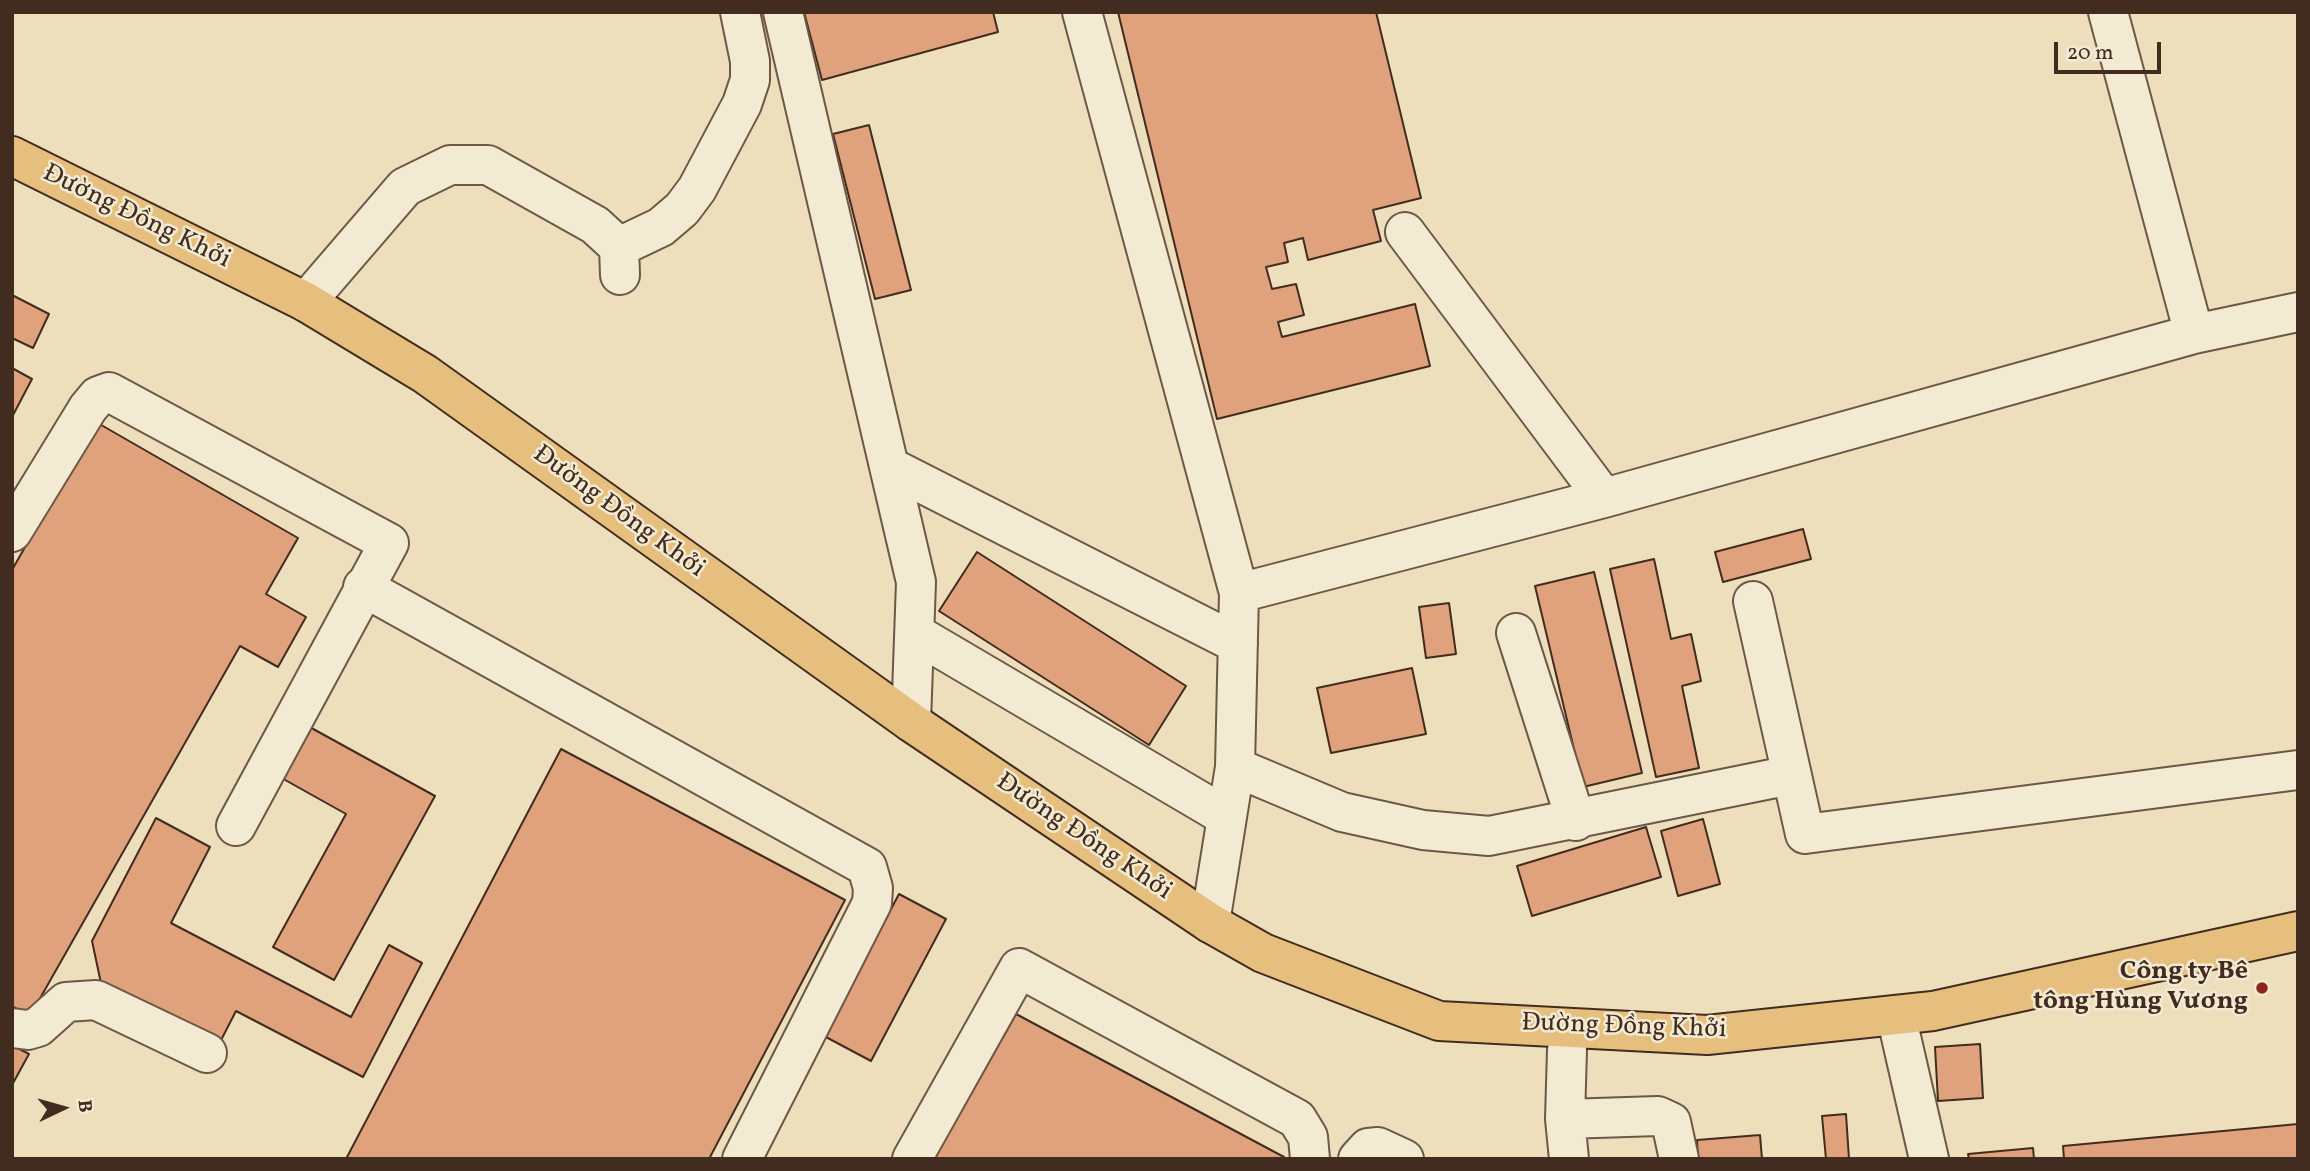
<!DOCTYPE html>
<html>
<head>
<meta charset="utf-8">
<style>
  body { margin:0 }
  #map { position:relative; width:2310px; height:1171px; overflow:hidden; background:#eddebc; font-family:Vollkorn,serif }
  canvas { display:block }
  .frame { position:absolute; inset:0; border:14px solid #422c1f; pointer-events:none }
  .north { position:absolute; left:28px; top:1073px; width:70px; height:70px; -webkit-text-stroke:5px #f3ead3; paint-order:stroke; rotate:85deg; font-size:19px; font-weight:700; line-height:28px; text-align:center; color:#422c1f }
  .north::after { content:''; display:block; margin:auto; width:24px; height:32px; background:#422c1f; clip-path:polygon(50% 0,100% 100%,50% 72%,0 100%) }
  .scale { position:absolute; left:2054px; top:42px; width:107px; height:32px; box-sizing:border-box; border:4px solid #422c1f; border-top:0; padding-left:9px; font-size:21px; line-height:24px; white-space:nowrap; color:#422c1f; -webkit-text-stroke:5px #f3ead3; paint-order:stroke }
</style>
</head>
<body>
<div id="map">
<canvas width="2310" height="1171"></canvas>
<div class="frame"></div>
<div class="north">B</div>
<div class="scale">20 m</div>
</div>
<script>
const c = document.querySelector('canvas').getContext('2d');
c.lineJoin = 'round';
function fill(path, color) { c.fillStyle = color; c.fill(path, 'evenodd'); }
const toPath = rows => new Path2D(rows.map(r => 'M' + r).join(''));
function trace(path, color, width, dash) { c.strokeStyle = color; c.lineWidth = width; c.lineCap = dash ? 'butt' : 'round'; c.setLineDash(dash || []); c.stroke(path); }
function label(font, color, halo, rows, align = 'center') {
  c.font = font + ' Vollkorn,serif'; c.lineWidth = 5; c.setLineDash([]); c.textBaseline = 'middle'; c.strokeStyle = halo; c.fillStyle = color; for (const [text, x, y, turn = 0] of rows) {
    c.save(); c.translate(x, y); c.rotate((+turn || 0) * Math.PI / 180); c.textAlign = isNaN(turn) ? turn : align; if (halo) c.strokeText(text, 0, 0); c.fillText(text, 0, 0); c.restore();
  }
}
const building = toPath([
  [804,12,993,12,998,32,822,80,804,12],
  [1118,12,1376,12,1421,198,1373,210,1381,241,1308,260,1303,238,1284,243,1288,262,1266,267,1272,289,1296,284,1304,315,1278,322,1282,337,1415,304,1430,366,1217,419,1118,12],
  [869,125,911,290,875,299,833,134,869,125],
  [12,295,49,314,33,348,12,338,12,295],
  [12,368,32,379,12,417,12,368],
  [96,422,298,538,266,594,306,617,278,667,240,646,30,1016,12,1006,12,570,96,422],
  [1803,529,1811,559,1723,582,1715,552,1803,529],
  [977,552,1186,686,1149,745,939,611,977,552],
  [1654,559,1671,639,1691,634,1701,681,1682,686,1699,768,1656,777,1610,569,1654,559],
  [1594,572,1642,773,1583,787,1535,586,1594,572],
  [1449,603,1456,654,1426,658,1419,607,1449,603],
  [1412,668,1426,734,1331,753,1317,688,1412,668],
  [306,725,435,796,334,980,273,947,346,814,278,776,306,725],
  [561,749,845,900,709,1159,346,1159,561,749],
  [156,818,210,847,171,923,351,1017,389,945,422,963,363,1077,236,1011,217,1048,102,988,92,941,156,818],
  [1703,819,1720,884,1678,896,1661,831,1703,819],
  [1646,827,1661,877,1532,916,1517,866,1646,827],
  [899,894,946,919,871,1061,824,1036,899,894],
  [1016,1014,1284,1157,1283,1159,934,1159,1016,1014],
  [1980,1044,1983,1098,1938,1101,1935,1047,1980,1044],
  [12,1045,29,1054,12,1085,12,1045],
  [1846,1114,1849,1159,1826,1159,1822,1116,1846,1114],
  [2298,1124,2298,1159,2064,1159,2063,1146,2298,1124],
  [1760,1135,1762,1159,1698,1159,1697,1140,1760,1135],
  [2033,1148,2034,1159,1969,1159,1968,1154,2033,1148]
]);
fill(building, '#e0a27c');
trace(building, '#422c1f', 2);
const minor = toPath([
  [783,12,916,582,911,722],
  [1082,12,1239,593,1235,767,1210,923],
  [2108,12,2194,334],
  [1405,232,1604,498],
  [619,247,661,227,682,209,697,189,742,104,750,80,750,61,740,12],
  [306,302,405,187,450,165,488,165,595,225,619,247,620,275],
  [890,467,1238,644],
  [12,532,88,408,98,396,109,392,389,543,236,826],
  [363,587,867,867,873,888,872,903,742,1159],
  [1239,593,1604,498,2194,334,2298,312],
  [1753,601,1805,834,2298,770],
  [1516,633,1576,821],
  [916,634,1227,817],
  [1235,767,1342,812,1423,830,1489,836,1791,775],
  [1896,1015,1929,1159],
  [12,1028,28,1030,38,1027,66,1002,96,1000,207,1053],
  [1567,1050,1565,1119,1569,1159],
  [1565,1119,1658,1116,1671,1122,1679,1159],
  [912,1159,1019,968,1297,1119,1308,1137,1310,1159],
  [1358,1159,1368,1148,1378,1147,1404,1159]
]);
const major = toPath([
  [12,156,306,302,425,374,911,722,1210,923,1263,953,1439,1021,1707,1035,1933,1011,2298,931]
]);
trace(minor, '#6d5846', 42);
trace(major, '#422c1f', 42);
trace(minor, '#f3ead3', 38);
trace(major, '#e6bf7e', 38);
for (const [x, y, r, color] of [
  [2262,988,7,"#8f2418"]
]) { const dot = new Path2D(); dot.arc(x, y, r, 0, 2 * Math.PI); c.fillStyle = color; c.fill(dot); trace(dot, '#f3ead3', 2.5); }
label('26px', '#422c1f', '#f3ead3', [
  ["Đường Đồng Khởi",136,218,26],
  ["Đường Đồng Khởi",618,513,36],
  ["Đường Đồng Khởi",1083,838,34],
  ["Đường Đồng Khởi",1624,1028,2]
]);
label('bold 26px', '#422c1f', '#f3ead3', [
  ["Công ty Bê",2248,973],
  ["tông Hùng Vương",2248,1003]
], 'right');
</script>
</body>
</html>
